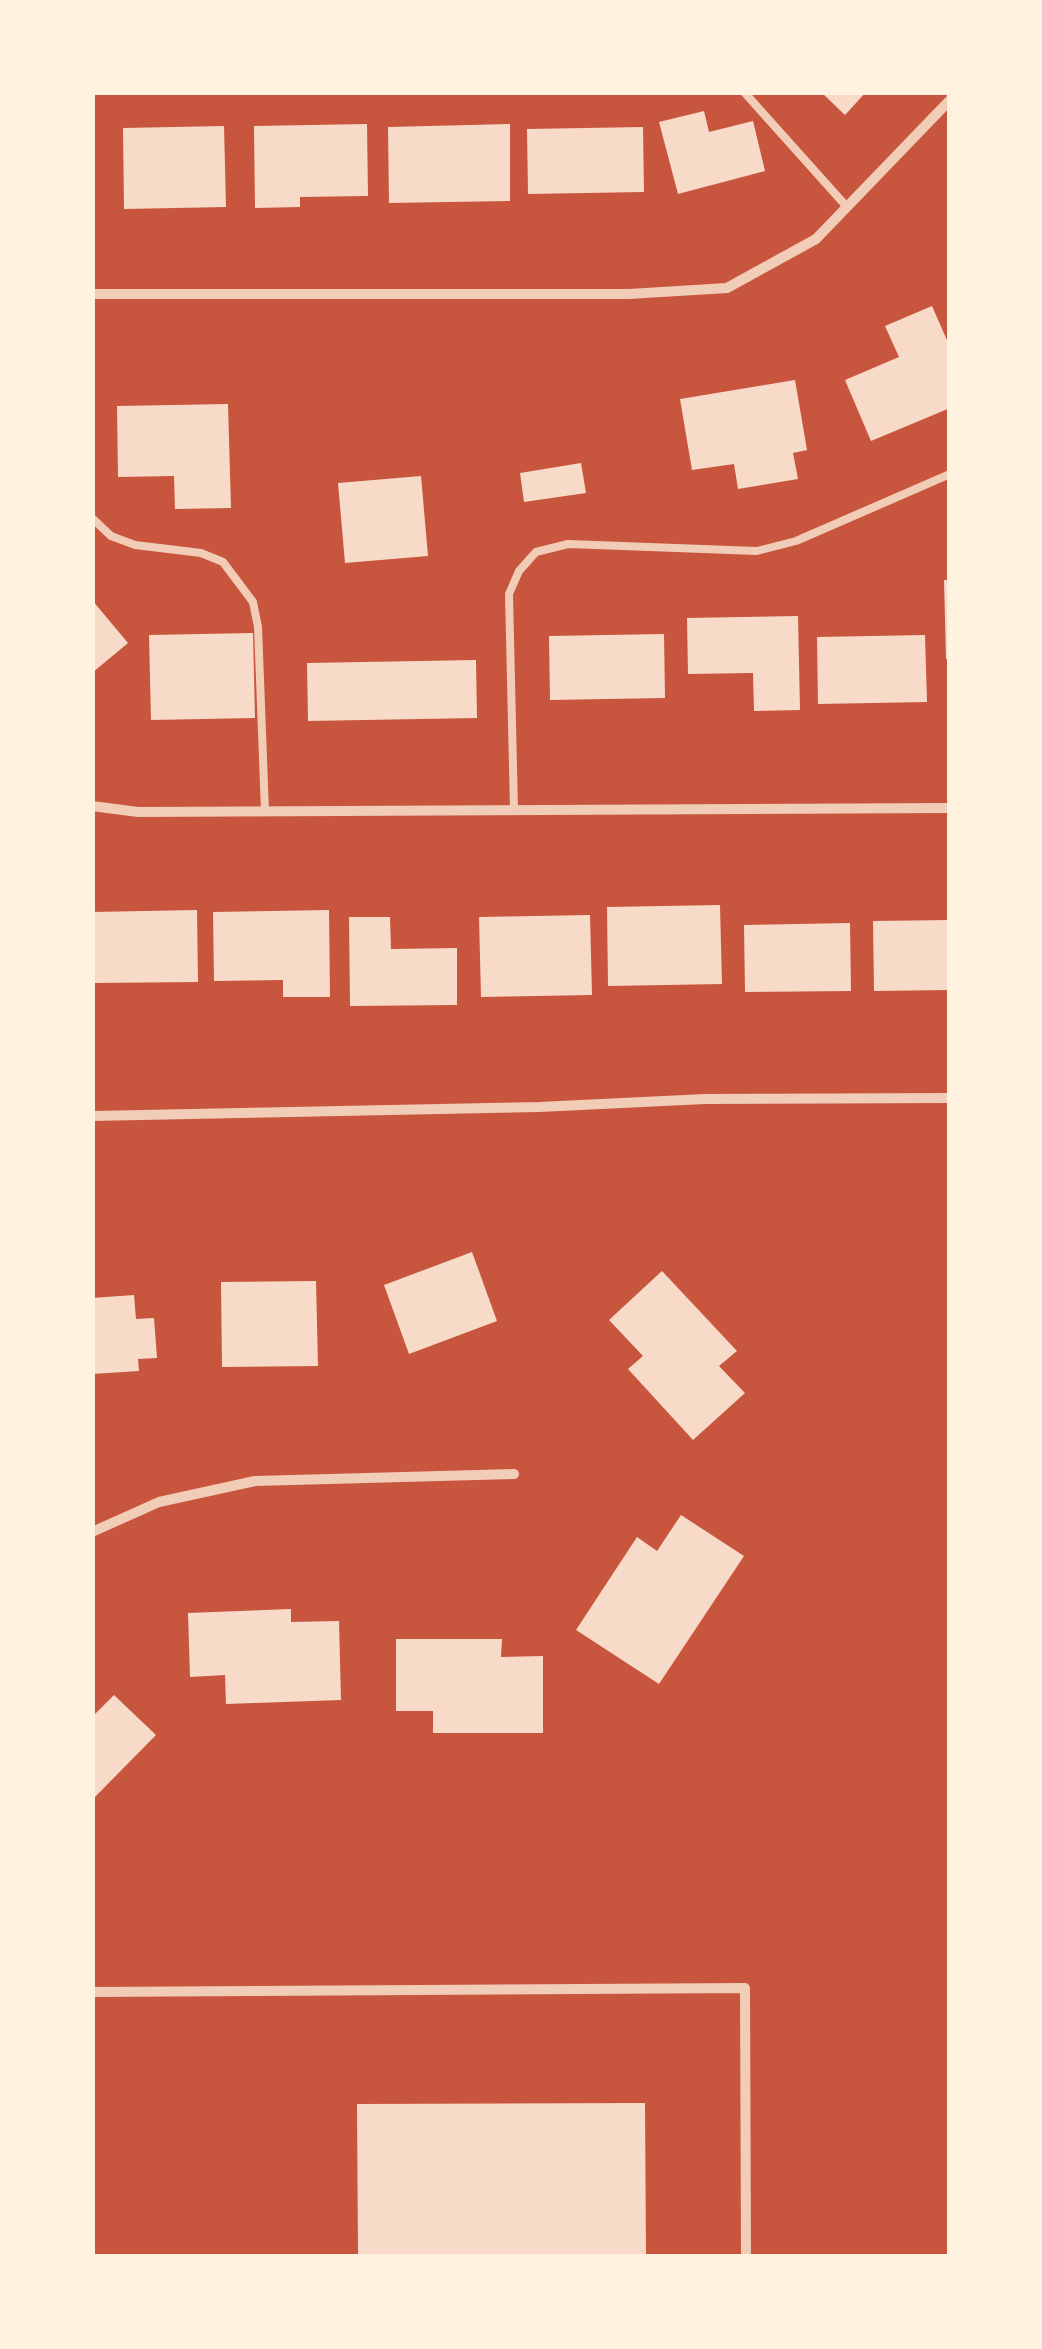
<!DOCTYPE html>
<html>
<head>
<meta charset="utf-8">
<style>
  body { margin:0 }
  #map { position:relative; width:1042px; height:2349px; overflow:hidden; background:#c8553d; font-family:"Times New Roman",serif }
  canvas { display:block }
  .frame { position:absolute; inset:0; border:95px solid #fff3e0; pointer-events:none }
</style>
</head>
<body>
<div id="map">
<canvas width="1042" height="2349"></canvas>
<div class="frame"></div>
</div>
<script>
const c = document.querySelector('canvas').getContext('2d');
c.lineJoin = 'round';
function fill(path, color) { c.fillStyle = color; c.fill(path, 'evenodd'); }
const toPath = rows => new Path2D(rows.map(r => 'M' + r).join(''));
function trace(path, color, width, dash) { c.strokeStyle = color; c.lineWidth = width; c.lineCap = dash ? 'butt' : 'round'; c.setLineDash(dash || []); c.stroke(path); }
fill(toPath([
  [821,92,866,92,845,115],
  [704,111,709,132,753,121,765,171,678,194,659,122],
  [367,124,368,196,300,197,300,207,255,208,254,126],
  [510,124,510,201,389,203,388,127],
  [224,126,226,207,124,209,123,128],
  [643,127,644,192,528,194,527,129],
  [932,306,950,347,950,408,871,441,845,380,899,357,885,326],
  [795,380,807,450,793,453,798,479,738,489,734,464,692,470,680,399],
  [228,404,231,508,175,509,174,476,118,477,117,406],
  [581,463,586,493,524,502,520,473],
  [421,476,428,556,345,563,338,483],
  [944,580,950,580,950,659,946,659],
  [92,600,128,643,92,673],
  [798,616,800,710,754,711,753,673,688,674,687,618],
  [253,633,255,718,151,720,149,635],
  [664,634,665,698,550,700,549,636],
  [925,635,927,702,818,704,817,637],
  [476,660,477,718,308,721,307,663],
  [720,905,722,984,608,986,607,907],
  [197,910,198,982,92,983,92,912],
  [329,910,330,997,283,997,283,980,214,981,213,912],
  [590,915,592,995,481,997,479,917],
  [349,917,390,917,391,949,457,948,457,1005,350,1006],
  [950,920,950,990,874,991,873,921],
  [850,923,851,991,745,992,744,925],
  [472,1252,497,1321,409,1354,384,1285],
  [662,1271,737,1351,719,1366,745,1393,693,1440,628,1369,643,1356,609,1320],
  [316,1281,318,1366,222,1367,221,1282],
  [134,1295,136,1319,154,1318,157,1358,138,1359,139,1371,92,1374,92,1298],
  [681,1515,744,1556,659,1684,576,1630,637,1537,657,1551],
  [291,1609,291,1622,339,1621,341,1700,226,1704,225,1675,190,1677,188,1613],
  [396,1639,502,1639,501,1657,543,1656,543,1733,433,1733,433,1711,396,1711],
  [114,1695,156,1735,92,1800,92,1717],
  [645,2103,646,2256,358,2256,357,2104]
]), '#f7dbc8');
trace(toPath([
  [744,92,847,207],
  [92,518,111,536,135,545,201,553,223,562,253,602,258,627,265,811],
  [514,810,509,594,519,571,536,552,568,544,757,551,796,541,950,474]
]), '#f1ccb7', 8);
trace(toPath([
  [92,294,629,294,727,288,816,239,950,100],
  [92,806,138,812,950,808],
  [92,1116,539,1107,705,1099,950,1098],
  [92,1532,159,1502,255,1481,514,1474],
  [92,1992,745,1988,746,2256]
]), '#f1ccb7', 10);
</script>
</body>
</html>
